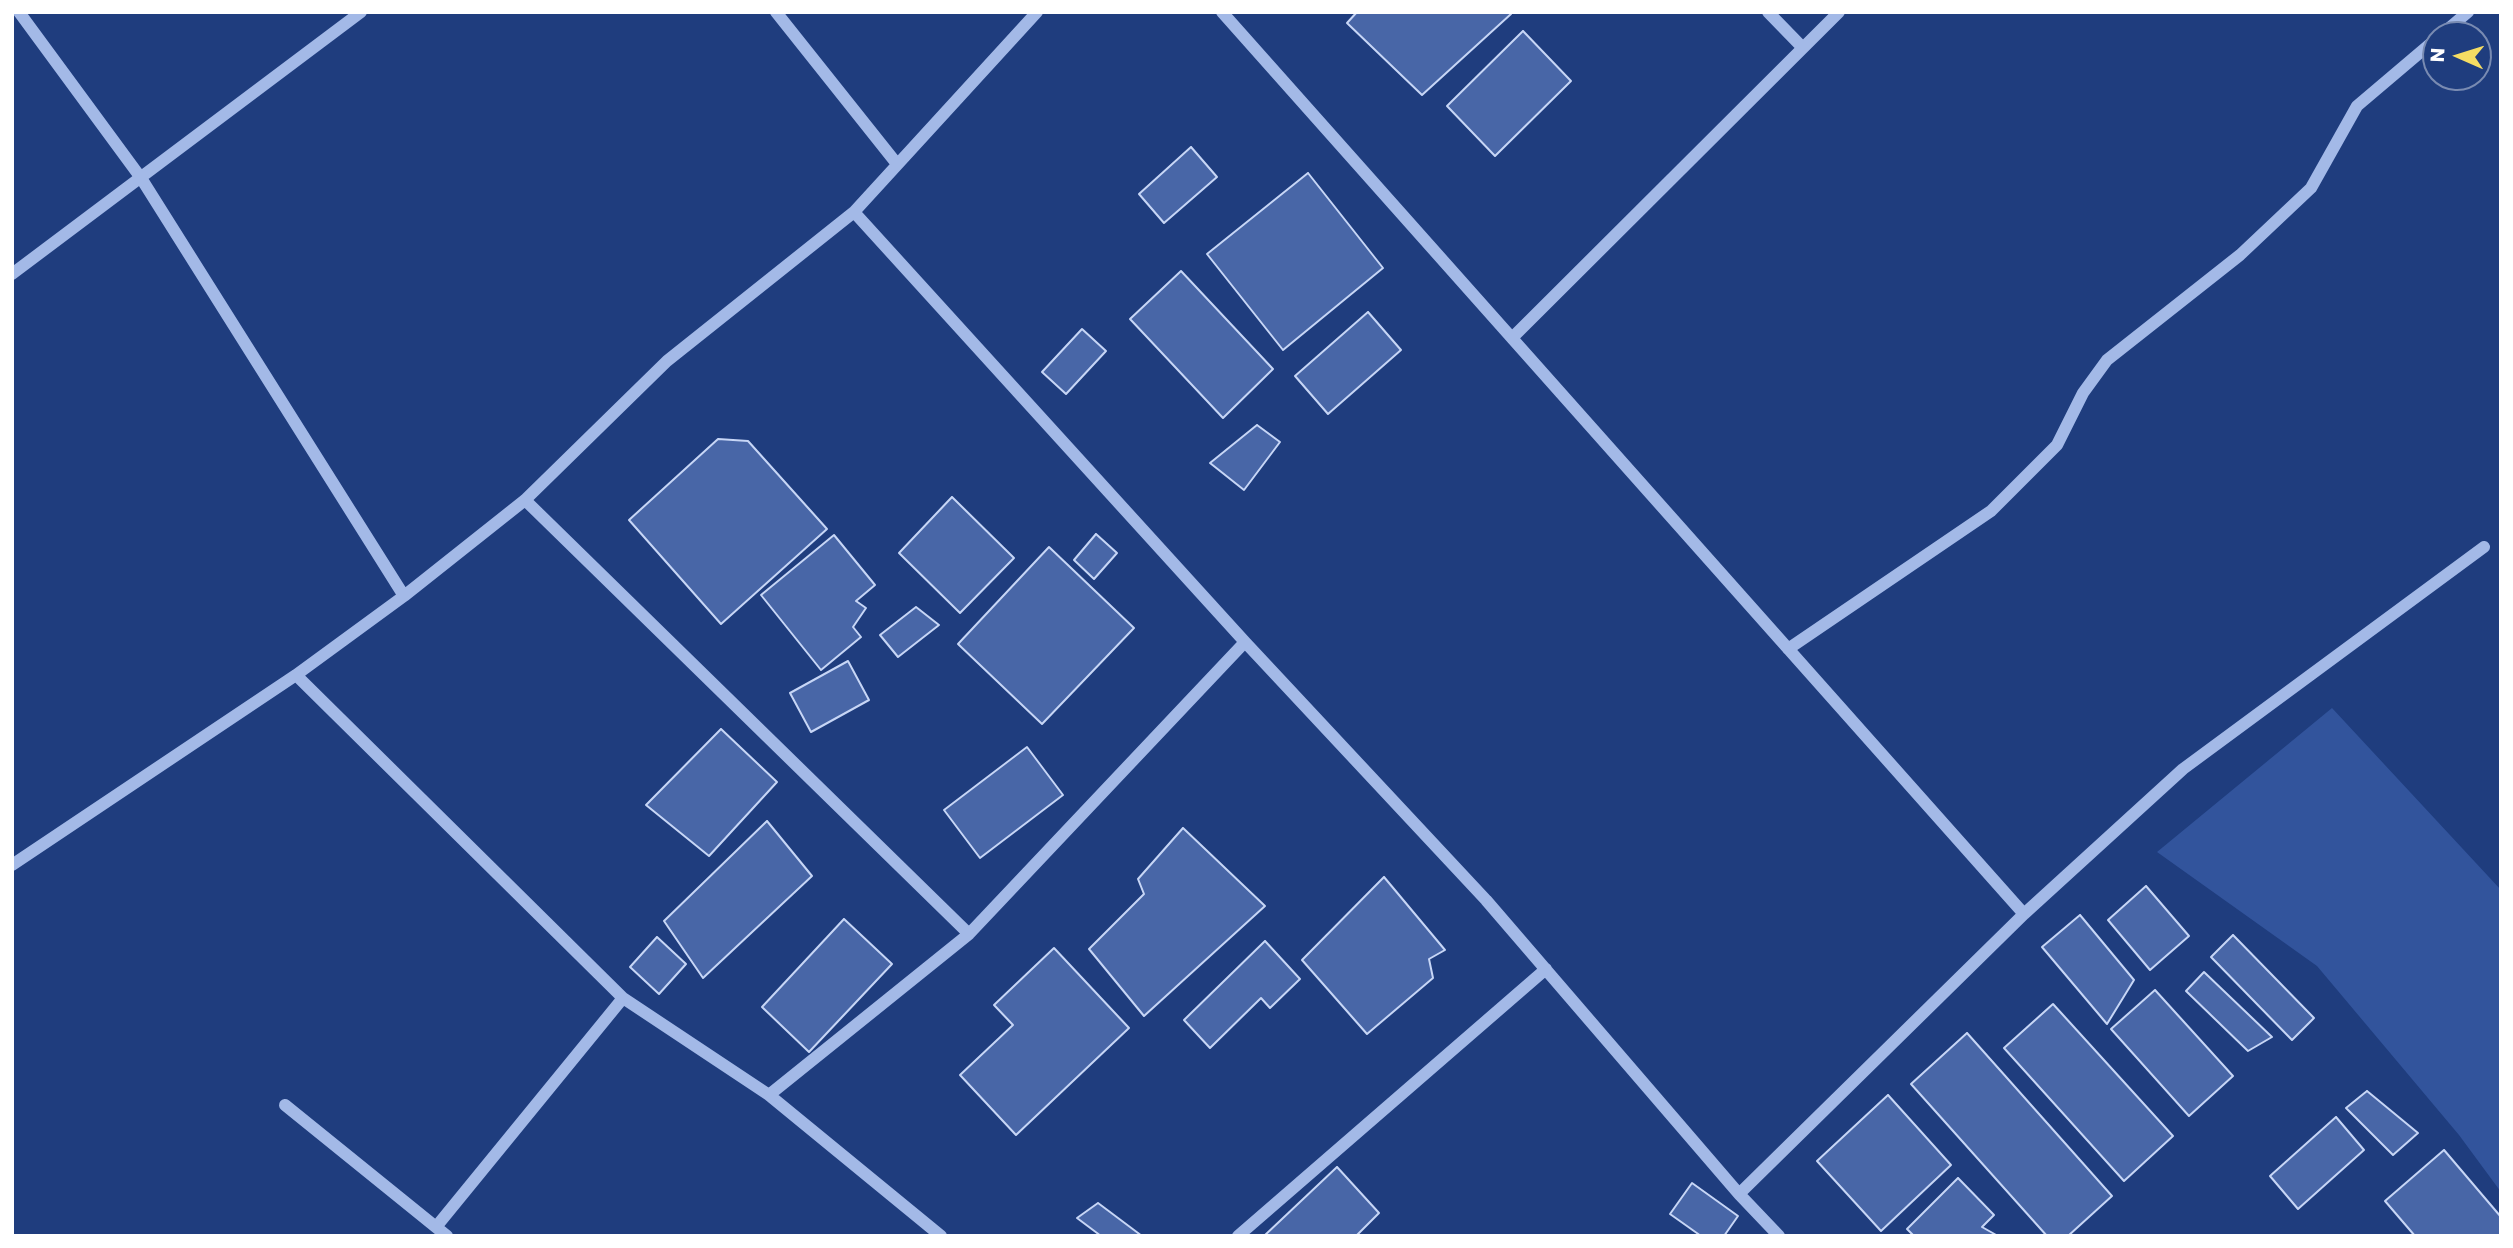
<!DOCTYPE html>
<html>
<head>
<meta charset="utf-8">
<style>
  body { margin:0 }
  #map { position:relative; width:2513px; height:1248px; overflow:hidden; background:#1f3d7e; font-family:Poppins,sans-serif }
  canvas { display:block }
  .frame { position:absolute; inset:0; border:14px solid #fff; pointer-events:none }
  .north { position:absolute; left:2422px; top:21px; width:70px; height:70px; box-sizing:border-box; background:#1f3d7e; border:2px solid #798bb2; border-radius:50%; rotate:273deg; font-size:19px; font-weight:700; line-height:28px; text-align:center; color:#fff }
  .north::after { content:''; display:block; margin:auto; width:24px; height:32px; background:#f5dd63; clip-path:polygon(50% 0,100% 100%,50% 72%,0 100%) }
</style>
</head>
<body>
<div id="map">
<canvas width="2513" height="1248"></canvas>
<div class="frame"></div>
<div class="north">N</div>
</div>
<script>
const c = document.querySelector('canvas').getContext('2d');
c.lineJoin = 'round';
function fill(path, color) { c.fillStyle = color; c.fill(path, 'evenodd'); }
const toPath = rows => new Path2D(rows.map(r => 'M' + r).join(''));
function trace(path, color, width, dash) { c.strokeStyle = color; c.lineWidth = width; c.lineCap = dash ? 'butt' : 'round'; c.setLineDash(dash || []); c.stroke(path); }
fill(toPath([
  [2332,708,2501,890,2501,1192,2459,1135,2317,966,2157,852]
]), '#32549c');
const building = toPath([
  [1357,12,1509,12,1511,14,1422,95,1347,23,1357,12],
  [1523,31,1571,81,1495,156,1447,106,1523,31],
  [1191,147,1217,177,1164,223,1139,194,1191,147],
  [1308,173,1383,268,1283,350,1207,254,1308,173],
  [1181,271,1273,369,1223,418,1130,319,1181,271],
  [1368,312,1401,350,1328,414,1295,376,1368,312],
  [1082,329,1106,351,1066,394,1042,372,1082,329],
  [1257,425,1280,442,1244,490,1210,463,1257,425],
  [718,439,748,441,827,529,721,624,629,520,718,439],
  [952,497,1014,558,960,613,899,553,952,497],
  [1096,534,1117,553,1094,579,1074,560,1096,534],
  [834,535,875,585,856,601,866,608,853,627,861,637,821,670,761,595,834,535],
  [1049,547,1134,628,1042,724,958,644,1049,547],
  [916,607,939,625,898,657,880,635,916,607],
  [848,661,869,700,811,732,790,693,848,661],
  [721,729,777,782,709,856,646,805,721,729],
  [1027,747,1063,795,980,858,944,810,1027,747],
  [767,821,812,876,703,978,664,921,767,821],
  [1183,828,1265,906,1144,1016,1089,949,1144,894,1138,879,1183,828],
  [1384,877,1445,950,1429,959,1433,978,1367,1034,1302,960,1384,877],
  [2146,886,2189,936,2150,970,2108,920,2146,886],
  [2080,915,2134,980,2107,1024,2042,947,2080,915],
  [844,919,892,964,809,1052,762,1007,844,919],
  [2233,935,2314,1018,2292,1040,2211,957,2233,935],
  [657,937,686,964,659,994,630,967,657,937],
  [1265,941,1300,979,1270,1008,1261,998,1210,1048,1184,1020,1265,941],
  [1054,948,1129,1028,1016,1135,960,1075,1013,1025,994,1005,1054,948],
  [2204,972,2272,1037,2248,1051,2186,991,2204,972],
  [2155,990,2233,1076,2189,1116,2111,1029,2155,990],
  [2053,1004,2173,1136,2124,1181,2004,1048,2053,1004],
  [1967,1033,2112,1196,2068,1236,2047,1236,1911,1084,1967,1033],
  [2367,1091,2418,1133,2393,1155,2346,1108,2367,1091],
  [1888,1095,1951,1165,1881,1231,1817,1161,1888,1095],
  [2336,1117,2364,1150,2298,1209,2270,1176,2336,1117],
  [2444,1150,2501,1217,2501,1236,2415,1236,2385,1201,2444,1150],
  [1337,1167,1379,1213,1356,1236,1264,1236,1337,1167],
  [1958,1178,1994,1215,1982,1227,1998,1236,1914,1236,1907,1229,1958,1178],
  [1692,1183,1738,1216,1724,1236,1701,1236,1670,1214,1692,1183],
  [1098,1203,1142,1236,1101,1236,1077,1218,1098,1203]
]);
fill(building, '#4866a7');
trace(building, '#c7d6f6', 2);
trace(toPath([
  [19,12,141,178,404,596],
  [776,12,897,164],
  [1222,12,2024,914],
  [1768,12,1803,48],
  [2441,35,2468,12],
  [854,212,1245,642,1486,900,1739,1194,1779,1236],
  [12,274,361,12],
  [1512,338,1839,12],
  [525,500,969,934],
  [1788,649,1991,511,2057,445,2083,393,2107,360,2240,255,2311,188,2357,106,2436,39],
  [296,675,623,998,769,1095,941,1236],
  [12,865,296,675,404,596,525,500,667,361,854,212,1037,12],
  [769,1095,969,934,1245,642],
  [285,1105,447,1236],
  [1739,1194,2024,914,2183,769,2484,547],
  [436,1227,623,998],
  [1238,1236,1546,969]
]), '#a3b9e7', 12);
</script>
</body>
</html>
